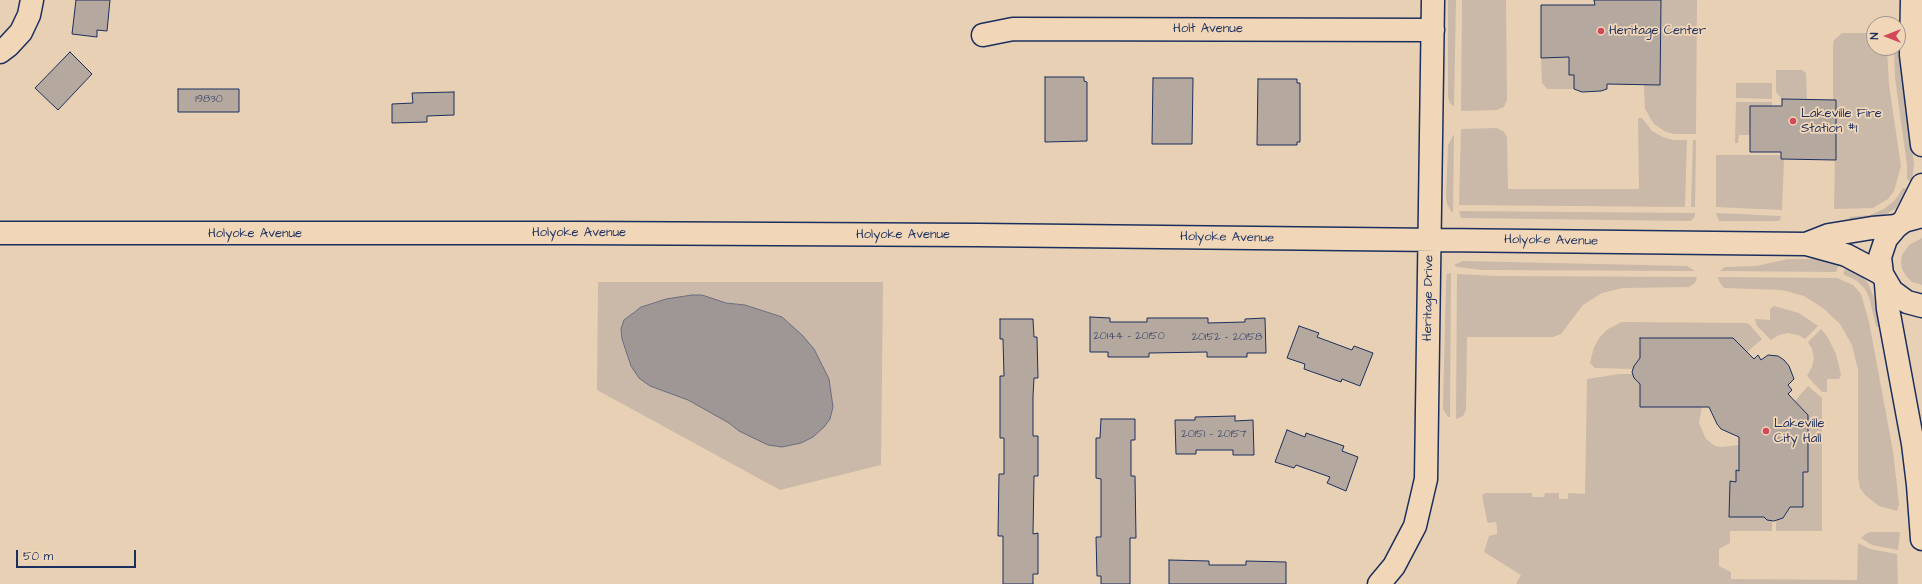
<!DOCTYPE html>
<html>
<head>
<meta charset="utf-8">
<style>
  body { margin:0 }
  #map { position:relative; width:1922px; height:584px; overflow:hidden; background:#e8d0b4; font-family:"Architects Daughter",sans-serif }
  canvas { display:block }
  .north { position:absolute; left:1866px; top:16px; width:40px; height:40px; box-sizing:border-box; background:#f1d7b8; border:1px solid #9b9494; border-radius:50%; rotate:270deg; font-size:11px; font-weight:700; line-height:16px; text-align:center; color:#1b2f5e }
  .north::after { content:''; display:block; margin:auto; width:14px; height:18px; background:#d1495b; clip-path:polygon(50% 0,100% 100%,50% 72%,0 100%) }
  .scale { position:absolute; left:16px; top:550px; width:120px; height:18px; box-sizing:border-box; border:2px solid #1b2f5e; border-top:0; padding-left:5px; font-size:12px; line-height:14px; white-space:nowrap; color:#1b2f5e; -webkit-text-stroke:3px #f1d7b8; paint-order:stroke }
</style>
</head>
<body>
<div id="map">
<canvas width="1922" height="584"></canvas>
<div class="north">N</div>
<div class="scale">50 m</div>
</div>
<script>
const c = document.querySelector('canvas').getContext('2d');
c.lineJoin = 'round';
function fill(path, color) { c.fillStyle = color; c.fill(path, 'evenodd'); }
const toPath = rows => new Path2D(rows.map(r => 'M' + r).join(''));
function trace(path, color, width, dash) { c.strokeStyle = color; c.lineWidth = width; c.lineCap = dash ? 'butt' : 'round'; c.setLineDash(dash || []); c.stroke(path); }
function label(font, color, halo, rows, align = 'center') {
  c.font = font + ' "Architects Daughter",sans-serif'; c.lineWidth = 3.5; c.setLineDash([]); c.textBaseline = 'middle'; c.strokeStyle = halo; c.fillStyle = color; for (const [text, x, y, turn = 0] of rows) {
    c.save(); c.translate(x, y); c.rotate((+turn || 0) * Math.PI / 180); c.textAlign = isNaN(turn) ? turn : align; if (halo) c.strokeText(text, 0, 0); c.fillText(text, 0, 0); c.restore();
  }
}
fill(toPath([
  [1448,0,1456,0,1454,107,1450,103,1448,97],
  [1462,0,1506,0,1507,99,1504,107,1497,110,1461,111],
  [1661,0,1697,0,1696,134,1674,134,1666,132,1654,124,1645,109,1644,85,1660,85],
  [1842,33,1874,33,1874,48,1887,48,1889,85,1901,166,1894,191,1888,199,1873,208,1834,209,1836,100,1833,100,1833,45,1834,40],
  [1898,40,1902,81,1914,164,1912,182,1908,180,1907,178,1907,165,1895,78,1894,48,1898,48],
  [1569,57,1569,75,1574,75,1574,89,1547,89,1542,83,1541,58],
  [1776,70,1802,70,1806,73,1807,100,1782,99,1776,92],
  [1736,83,1772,83,1772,99,1736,98],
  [1736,102,1772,102,1772,106,1750,106,1750,135,1739,135,1738,143,1735,143],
  [1638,118,1642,118,1652,131,1663,137,1673,140,1687,140,1685,207,1459,205,1461,129,1497,128,1504,132,1507,137,1508,189,1639,189],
  [1454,134,1453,211,1452,213,1447,204,1446,196,1448,145],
  [1693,140,1696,140,1695,207,1691,207],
  [1716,155,1781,155,1781,159,1784,159,1782,210,1716,207],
  [1903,188,1910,189,1895,209,1877,219,1851,225,1849,217,1870,215,1884,209,1895,200],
  [1459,211,1695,213,1695,216,1691,221,1461,218],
  [1716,213,1781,216,1780,220,1777,221,1719,221],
  [1922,238,1922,285,1912,282,1906,276,1902,269,1901,261,1902,255,1909,245],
  [1788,259,1831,259,1840,262,1836,272,1720,271,1725,267,1756,266],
  [1463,261,1687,266,1695,271,1482,270,1457,267,1454,265],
  [1847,264,1854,268,1868,283,1874,298,1880,327,1876,326,1869,297,1865,289,1857,281,1843,274],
  [1451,273,1450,417,1448,417,1443,409,1446,281,1447,274],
  [1457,274,1496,276,1697,277,1695,283,1689,287,1623,288,1602,293,1583,305,1561,334,1553,337,1467,337,1466,410,1463,416,1456,419],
  [1718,277,1837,278,1853,285,1861,294,1869,322,1893,451,1899,504,1897,511,1879,506,1865,495,1860,488,1858,477,1858,370,1852,345,1840,324,1823,308,1804,296,1782,290,1724,288,1720,283],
  [598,282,883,282,881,465,780,490,597,390],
  [692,295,726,303,745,305,782,317,791,325,739,431,729,423,688,400,650,386,633,312,641,307,653,302],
  [1774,306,1799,313,1818,326,1805,339,1798,335,1788,333,1779,335,1771,340,1757,326,1755,319,1770,320,1770,309],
  [1622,322,1746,323,1749,324,1762,339,1747,352,1733,338,1641,338,1640,364,1635,364,1633,369,1595,368,1590,363,1594,347,1600,337,1608,329],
  [1821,329,1827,336,1836,354,1841,375,1839,379,1827,379,1827,392,1822,392,1807,376,1812,367,1814,358,1812,349,1808,342],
  [1620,374,1633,374,1636,380,1640,380,1640,407,1702,407,1699,423,1706,439,1715,446,1721,447,1739,445,1739,471,1736,471,1736,482,1730,482,1729,517,1764,517,1772,521,1772,531,1730,531,1730,543,1719,549,1719,566,1731,572,1731,579,1857,580,1858,543,1870,549,1897,554,1898,584,1516,584,1521,575,1484,552,1489,536,1497,534,1497,528,1496,522,1488,523,1487,521,1482,495,1485,493,1532,493,1532,497,1544,497,1545,493,1559,493,1559,499,1568,499,1568,493,1585,494,1587,379],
  [1808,386,1822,398,1822,531,1776,531,1776,521,1786,515,1787,507,1803,472,1808,472,1808,415,1795,401],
  [1871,532,1900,532,1898,550,1872,545,1861,538,1867,533]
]), '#cab9a8');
const water = toPath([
  [692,295,702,295,726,303,745,305,782,317,802,335,814,349,829,379,833,407,830,419,824,427,813,437,801,443,782,447,768,445,739,431,729,423,688,400,650,386,639,378,631,366,622,339,621,329,624,320,641,307,666,299,692,295]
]);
fill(water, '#9f9795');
trace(water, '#6a6d7f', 1);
const building = toPath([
  [76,0,110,0,107,31,97,30,97,37,72,34,76,0],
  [1594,0,1661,0,1660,85,1607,84,1607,89,1601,91,1582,92,1574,89,1574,75,1569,75,1569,57,1541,58,1541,5,1595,5,1594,0],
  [70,52,92,74,58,110,35,88,70,52],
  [1045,77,1084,77,1084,81,1087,82,1087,141,1045,142,1045,77],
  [1153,78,1193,78,1192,144,1152,144,1153,78],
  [1258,79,1297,79,1297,83,1300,83,1300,142,1297,142,1297,145,1257,145,1258,79],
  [178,89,239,89,239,112,178,112,178,89],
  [454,92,454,115,427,116,427,122,392,123,392,104,413,103,412,93,454,92],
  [1782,99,1836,100,1836,160,1781,159,1781,152,1750,152,1750,106,1782,106,1782,99],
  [1090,317,1110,318,1110,322,1147,322,1147,318,1208,318,1208,323,1245,322,1245,319,1265,318,1266,353,1247,353,1247,357,1207,357,1207,352,1149,353,1149,357,1108,357,1108,352,1090,352,1090,317],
  [1000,319,1033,319,1034,337,1037,337,1038,378,1034,378,1033,396,1033,436,1038,436,1038,476,1034,476,1033,534,1038,533,1038,574,1033,574,1033,584,1003,584,1003,536,998,536,999,474,1004,474,1004,438,1000,438,1000,376,1004,376,1003,339,1000,339,1000,319],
  [1299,326,1319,333,1317,337,1352,350,1354,346,1373,353,1360,386,1342,379,1341,382,1304,369,1305,364,1287,358,1299,326],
  [1640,338,1733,338,1754,359,1758,355,1761,360,1768,355,1778,356,1784,360,1789,366,1794,379,1788,385,1792,390,1788,394,1808,415,1808,472,1803,472,1803,507,1790,507,1783,518,1774,521,1767,520,1764,517,1729,517,1730,481,1736,482,1736,470,1739,471,1739,437,1721,429,1717,424,1709,407,1640,407,1640,384,1634,378,1632,372,1634,366,1640,358,1640,338],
  [1235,416,1235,421,1253,420,1254,455,1233,455,1233,450,1196,450,1196,454,1176,454,1175,420,1195,420,1195,417,1235,416],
  [1101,419,1135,419,1135,440,1131,440,1131,476,1135,476,1136,538,1130,538,1130,584,1101,584,1101,576,1097,576,1096,537,1101,537,1101,479,1096,478,1096,438,1100,438,1101,419],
  [1287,430,1305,437,1306,433,1344,446,1342,451,1358,457,1346,491,1327,483,1330,477,1296,465,1294,468,1275,462,1287,430],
  [1169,560,1209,561,1209,565,1246,565,1246,561,1286,562,1286,584,1169,584,1169,560]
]);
fill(building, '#b5a89f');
trace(building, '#1b2f5e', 1);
const minor = toPath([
  [983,35,1013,29,1433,30],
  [0,52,8,46,21,32,29,15,32,0],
  [0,233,575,233,978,235,1806,244,1846,255,1882,274],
  [1806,244,1829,235,1872,228,1897,226],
  [1379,584,1394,566,1415,526,1426,479,1433,0]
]);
const major = toPath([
  [1912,0,1911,55,1922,145],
  [1922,216,1904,221,1897,226,1886,239,1880,257,1882,274,1892,291,1907,302,1922,306],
  [1904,221,1922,185],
  [1886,284,1888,309,1913,444,1918,485,1922,539]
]);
trace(minor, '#1b2f5e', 25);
trace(major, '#1b2f5e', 25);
trace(minor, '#f1d7b8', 22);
trace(major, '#f1d7b8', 22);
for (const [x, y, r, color] of [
  [1601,31,4,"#d1495b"],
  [1793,121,4,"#d1495b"],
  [1766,431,4,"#d1495b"]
]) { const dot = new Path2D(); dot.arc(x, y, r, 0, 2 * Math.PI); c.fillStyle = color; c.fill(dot); trace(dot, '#f1d7b8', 1.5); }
label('11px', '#424d6e', null, [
  ["19830",209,100],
  ["20144 - 20150",1129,337],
  ["20152 - 20158",1227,338],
  ["20151 - 20157",1214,435]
]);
label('13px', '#1b2f5e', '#f1d7b8', [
  ["Holt Avenue",1208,29],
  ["Holyoke Avenue",579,233],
  ["Holyoke Avenue",255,234],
  ["Holyoke Avenue",903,235],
  ["Holyoke Avenue",1227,238,1],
  ["Holyoke Avenue",1551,241,1],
  ["Heritage Drive",1429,298,-89]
]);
label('13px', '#1b2f5e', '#f1d7b8', [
  ["Heritage Center",1609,31],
  ["Lakeville Fire",1801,114],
  ["Station #1",1801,129],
  ["Lakeville",1774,424],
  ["City Hall",1774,439]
], 'left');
</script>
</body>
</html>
